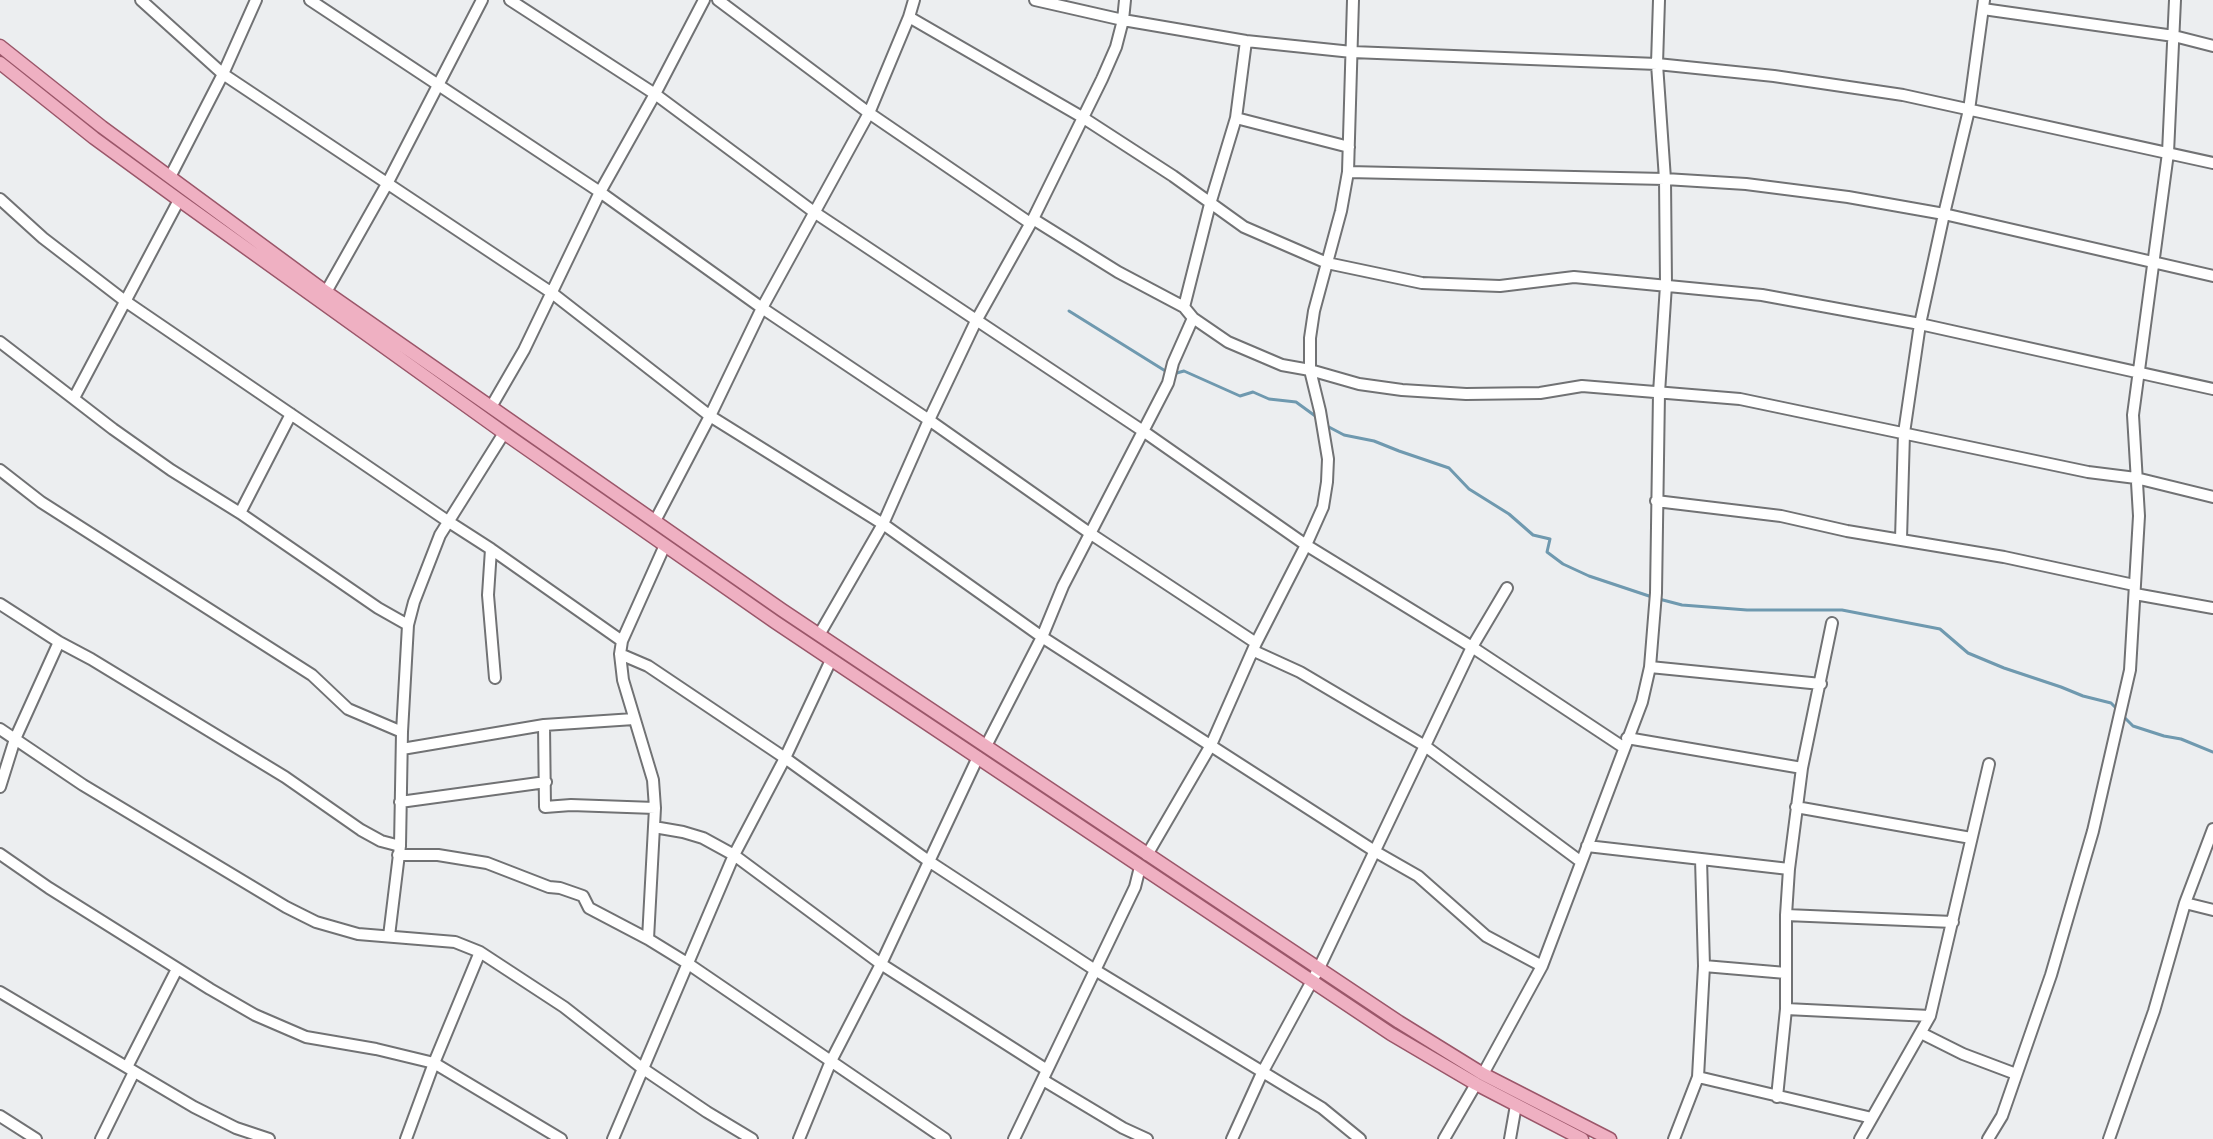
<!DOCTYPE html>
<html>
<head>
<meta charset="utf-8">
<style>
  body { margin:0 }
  canvas { display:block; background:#eceef0 }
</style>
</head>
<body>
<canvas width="2213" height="1139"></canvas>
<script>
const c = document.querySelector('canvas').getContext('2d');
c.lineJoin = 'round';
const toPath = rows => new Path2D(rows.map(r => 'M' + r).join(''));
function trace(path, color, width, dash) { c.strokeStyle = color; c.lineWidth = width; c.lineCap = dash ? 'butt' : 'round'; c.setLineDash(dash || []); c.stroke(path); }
trace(toPath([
  [1069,311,1167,372],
  [1173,374,1184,371,1240,396,1253,392,1269,399,1296,402,1318,418],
  [1327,426,1344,435,1374,441,1399,451,1449,468,1469,489,1509,514,1533,535,1550,539,1547,552,1563,564,1589,576,1652,597],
  [1659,599,1682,605,1747,610,1842,610,1940,629,1968,653,2004,668,2061,687,2083,696,2111,703,2118,710],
  [2122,715,2133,726,2164,736,2181,739,2213,752]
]), '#6f99af', 3);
const minor = toPath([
  [141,0,223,74,552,293,710,416,883,524,1042,637,1376,852,1418,876,1486,936,1542,966],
  [310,0,600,192,762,308,929,420,1091,534,1256,643],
  [510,0,655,94,814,212,1143,431,1306,545,1472,647,1623,747],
  [718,0,869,113,1030,223],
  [1035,0,1123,20,1246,41,1352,52,1657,64,1774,76,1903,95,2213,163],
  [1983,9,2174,36,2213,46],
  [909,17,1082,117,1173,176,1244,227,1327,263,1422,283,1500,286,1574,277,1762,295,1920,324,2213,389],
  [1236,118,1349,147],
  [1348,172,1665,179,1746,184,1848,197,1944,214,2213,276],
  [170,177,223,74,256,0],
  [0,199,43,238,125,301,449,522,491,549,622,641],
  [1033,219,1118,272,1184,307,1193,318,1228,342,1282,365,1310,370,1359,384,1402,390,1466,394,1540,393,1582,386,1740,399,2088,472,2136,478,2213,497],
  [326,292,387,184,482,0],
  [1184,307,1210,204,1236,118,1246,41],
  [0,342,113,429,171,470,240,513,378,608,408,625],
  [74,398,179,200],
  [491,407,524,350,600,192,655,94,704,0],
  [0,470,41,502,312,675,348,709,402,732],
  [1656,501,1781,516,1847,531,2004,557,2134,585],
  [240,513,291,414],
  [655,521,710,416,762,308,869,113,909,17,914,0],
  [1901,539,1904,433,1920,324,1944,214,1969,110,1984,0],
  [491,549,488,595,495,678],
  [2135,594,2213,608],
  [0,604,59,642,91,659,285,777,361,830,381,841,400,846],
  [819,635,883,524,929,420,976,321,1033,219,1102,79,1116,47,1123,20,1125,0],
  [1254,651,1300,672,1425,746,1580,861],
  [620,654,648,666,785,758,930,862,1095,970,1322,1108,1360,1139],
  [1650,667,1821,684],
  [544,725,545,807,571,805,655,808],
  [0,729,83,785,286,907,316,922,358,934,455,942,480,952,564,1007,642,1068,707,1112,752,1139],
  [1627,738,1802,768],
  [986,746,1042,637,1063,586,1168,383,1173,363,1193,318],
  [402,749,544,725,634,719],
  [0,787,15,739,59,642],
  [400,802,546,782],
  [1796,807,1971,838],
  [654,827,683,832,703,838,734,855,881,964,1047,1070],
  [1587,846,1789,869],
  [0,854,49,888,210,989,255,1015,306,1037,376,1049,434,1063,561,1139],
  [398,855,438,855,487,863,549,887,560,888,583,896,589,908,648,939,687,963,945,1139],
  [1147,855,1211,745,1256,643,1306,545,1323,507,1327,482,1328,459,1320,411,1310,370,1310,338,1314,311,1341,211,1348,172,1353,0],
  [2185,903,2213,910],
  [1786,915,1953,922],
  [389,936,400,846,402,732,408,625,414,602,440,535,504,433],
  [648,939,655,808,653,780,623,680,620,654,622,641,665,545],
  [1704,966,1786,973],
  [0,992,194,1107,236,1128,269,1139],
  [1786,1009,1930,1016],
  [1921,1033,1963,1054,2016,1074],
  [127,1067,177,969],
  [1483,1074,1542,966,1642,702,1650,667,1656,593,1659,393,1666,285,1665,179,1657,64,1659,0],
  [1698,1077,1872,1118],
  [1043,1080,1123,1128,1147,1139],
  [1777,1097,1786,1009,1786,915,1789,869,1802,768,1832,623],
  [0,1116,36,1139],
  [101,1139,134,1072],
  [406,1139,434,1063,480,952],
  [613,1139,734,855,785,758,831,660],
  [799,1139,831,1061,881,964,978,757],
  [1014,1139,1135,887,1140,867],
  [1232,1139,1262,1073,1319,968,1472,647,1507,588],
  [1444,1139,1476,1084],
  [1510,1139,1516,1105],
  [1674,1139,1698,1077,1704,966,1701,859],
  [1860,1139,1930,1016,1989,764],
  [1988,1139,2002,1116,2051,975,2093,831,2130,670,2139,516,2133,415,2168,153,2175,0],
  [2109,1139,2154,1011,2185,903,2213,829]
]);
const major = toPath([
  [0,46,102,127,326,292,782,610,1399,1022,1483,1074,1610,1139],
  [0,63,94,138,179,200,504,433,775,622,1391,1034,1476,1084,1582,1139]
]);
trace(minor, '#717274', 14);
trace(major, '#9b576a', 15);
trace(minor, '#fff', 10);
trace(major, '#efb0c2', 12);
</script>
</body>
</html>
